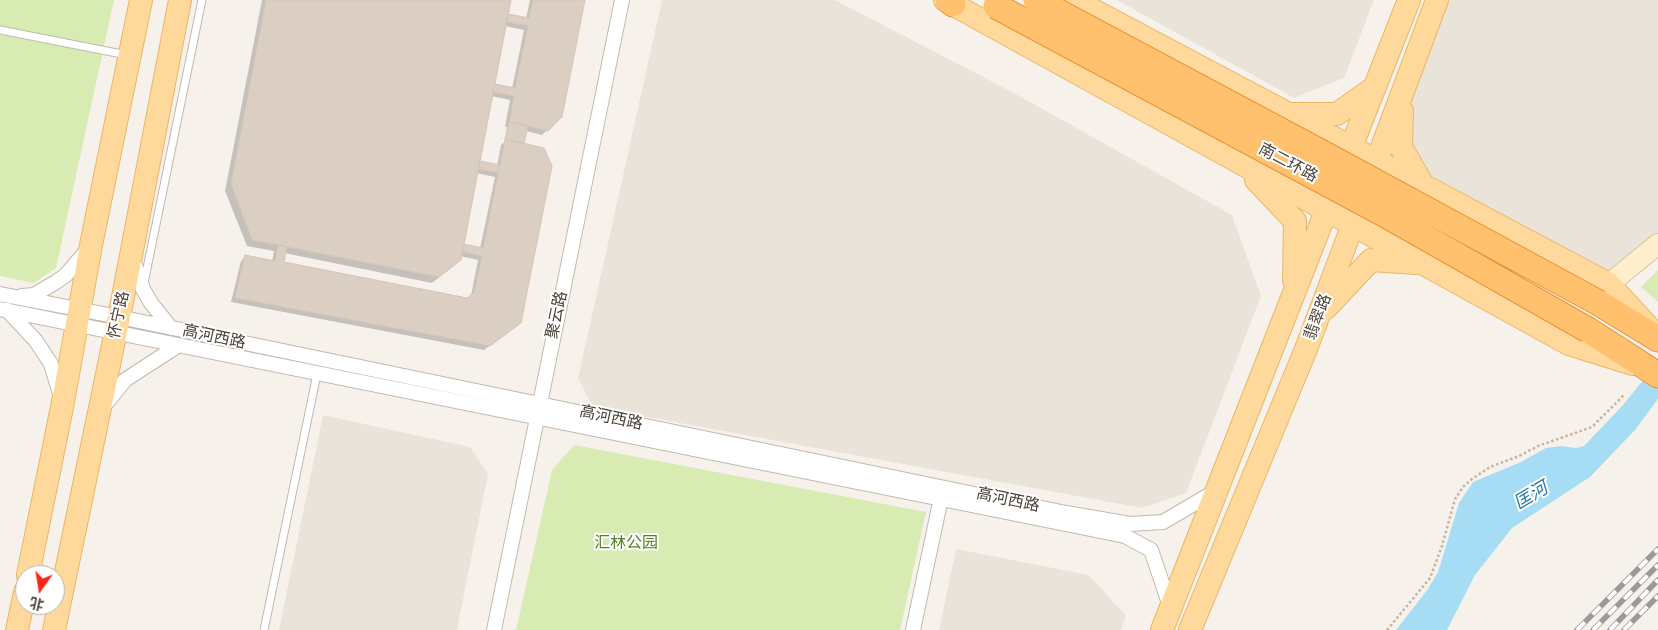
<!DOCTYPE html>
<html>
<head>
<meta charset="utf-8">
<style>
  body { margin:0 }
  #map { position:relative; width:1658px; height:630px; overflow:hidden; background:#f6f2eb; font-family:"Noto Sans","Noto Sans SC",sans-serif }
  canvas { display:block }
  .north { position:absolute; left:15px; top:565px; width:50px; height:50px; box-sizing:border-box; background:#fff; border:1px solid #b7b3af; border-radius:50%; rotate:193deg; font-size:14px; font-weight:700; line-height:20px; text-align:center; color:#4b4238 }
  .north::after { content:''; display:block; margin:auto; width:18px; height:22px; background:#ff2619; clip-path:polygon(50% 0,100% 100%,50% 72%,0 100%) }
</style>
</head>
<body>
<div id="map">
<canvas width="1658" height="630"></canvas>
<div class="north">北</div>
</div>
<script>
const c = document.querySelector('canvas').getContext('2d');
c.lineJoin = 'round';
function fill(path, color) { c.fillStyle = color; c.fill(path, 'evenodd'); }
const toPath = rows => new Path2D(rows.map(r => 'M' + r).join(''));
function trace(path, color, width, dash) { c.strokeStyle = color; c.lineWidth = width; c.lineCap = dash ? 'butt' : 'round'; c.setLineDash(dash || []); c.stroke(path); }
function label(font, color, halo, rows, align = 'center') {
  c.font = font + ' "Noto Sans","Noto Sans SC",sans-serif'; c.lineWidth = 4; c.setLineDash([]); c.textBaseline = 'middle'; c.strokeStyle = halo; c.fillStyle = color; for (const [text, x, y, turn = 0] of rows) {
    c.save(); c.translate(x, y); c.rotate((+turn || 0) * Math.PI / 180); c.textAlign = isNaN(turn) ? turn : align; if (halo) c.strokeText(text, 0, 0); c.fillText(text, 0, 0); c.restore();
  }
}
fill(toPath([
  [662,0,835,0,1012,92,1232,215,1261,296,1186,493,1142,508,593,407,578,378],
  [1117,0,1374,0,1344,78,1294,98],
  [1437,0,1658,0,1658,244,1609,284,1424,186,1401,147,1402,93],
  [323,415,470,447,488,474,457,630,279,630],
  [956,549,1089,575,1126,616,1121,630,939,630]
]), '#eae3d9');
fill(toPath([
  [0,0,114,0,56,268,34,283,0,276],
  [1658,270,1658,302,1641,287],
  [574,445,926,512,900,630,516,630,552,470]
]), '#d7ebb3');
fill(toPath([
  [1658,362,1658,399,1635,430,1590,477,1512,528,1475,575,1447,630,1396,630,1428,589,1438,572,1459,503,1473,482,1521,462,1546,448,1561,446,1576,448,1584,446,1623,405]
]), '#a6dcf4');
fill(toPath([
  [262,0,510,0,507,15,526,19,530,0,584,0,561,116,542,135,526,131,523,144,515,327,484,350,231,302,241,261,246,256,272,262,274,251,247,246,225,191],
  [505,26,524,30,512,89,495,86,493,88],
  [491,96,510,100,505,127,507,127,505,142,501,145,497,166,478,164],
  [476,173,495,177,480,249,462,248],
  [284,253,432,283,453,266,460,256,478,260,471,296,467,299,282,263]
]), '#0003');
const building = toPath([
  [266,0,511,0,461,260,439,277,252,240,231,184,266,0],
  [533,0,585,0,562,117,548,131,509,122,514,96,493,92,495,84,515,88,528,26,507,22,508,14,529,18,533,0],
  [509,122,528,126,524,144,505,139,509,122],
  [505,139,544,148,552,166,521,323,490,346,235,298,245,255,275,261,278,245,287,247,284,262,467,298,474,292,482,256,462,252,464,244,483,248,498,173,478,169,480,161,500,165,505,139]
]);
fill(building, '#dbcfc3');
trace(building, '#d4c4b3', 1);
const lane = toPath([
  [0,30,127,55],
  [144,283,202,0],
  [264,630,317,374]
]);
const street = toPath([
  [133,259,143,289,151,303,171,328],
  [0,294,119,317,1066,513,1130,524,1163,522,1216,491],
  [22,296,34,295,56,282,66,275,88,249],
  [0,309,1125,536,1151,550,1171,609],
  [7,310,36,341,51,364,61,397],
  [104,406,125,380,179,345],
  [494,630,622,0],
  [913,630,941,498]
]);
const secondary = toPath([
  [1609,284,1658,244]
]);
const primary = toPath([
  [945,0,1569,344,1633,364],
  [1074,0,1609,284,1652,331],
  [1402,111,1401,147,1423,185],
  [1293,114,1337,114,1375,87],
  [1346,160,1409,0],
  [1372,174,1437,0],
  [1256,180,1295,221,1294,280],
  [1326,308,1371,260,1416,263],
  [28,575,63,402,91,245,141,0],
  [17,630,25,592],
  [54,630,123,297,180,0],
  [1162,630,1332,196],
  [1190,630,1306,349,1358,211]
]);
const highway = toPath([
  [948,0,953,4],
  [1599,303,1658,339],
  [1588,330,1658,375]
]);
trace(lane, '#c2b9ad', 9);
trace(street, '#c2b9ad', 16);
trace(secondary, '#dbc49c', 22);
trace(primary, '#eab666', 24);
trace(highway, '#e59437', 27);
trace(toPath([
  [1387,630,1430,578,1442,546,1455,499,1463,487,1472,479,1490,467,1519,456,1538,446,1592,427,1624,395]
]), '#c5b39e', 2.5, [2.5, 2.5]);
trace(lane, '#fff', 7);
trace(street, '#fff', 14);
trace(secondary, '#fec', 20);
trace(primary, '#ffd99b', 22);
trace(highway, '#ffc16d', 25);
const rail = toPath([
  [1577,630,1658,549],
  [1593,630,1658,565],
  [1610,630,1658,580],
  [1624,630,1658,596]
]);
trace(rail, '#9a9a9a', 5.5);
trace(rail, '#fff', 4, [11]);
const highwayBridge = toPath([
  [1036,0,1326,155,1599,303],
  [996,6,1386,215,1588,330]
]);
trace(highwayBridge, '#e59437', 27, []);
trace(highwayBridge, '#ffc16d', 25);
label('16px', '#4b4238', '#fff', [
  ["南二环路",1288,163,28],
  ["怀宁路",119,315,-78],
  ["聚云路",557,315,-78],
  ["翡翠路",1318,317,-69],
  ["高河西路",214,337,12],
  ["高河西路",611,418,12],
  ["高河西路",1008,500,12]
]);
label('16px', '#528127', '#fff', [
  ["汇林公园",626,543]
]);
label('italic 18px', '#277aa4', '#fff', [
  ["匡河",1531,496,-31]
]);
</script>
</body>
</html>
